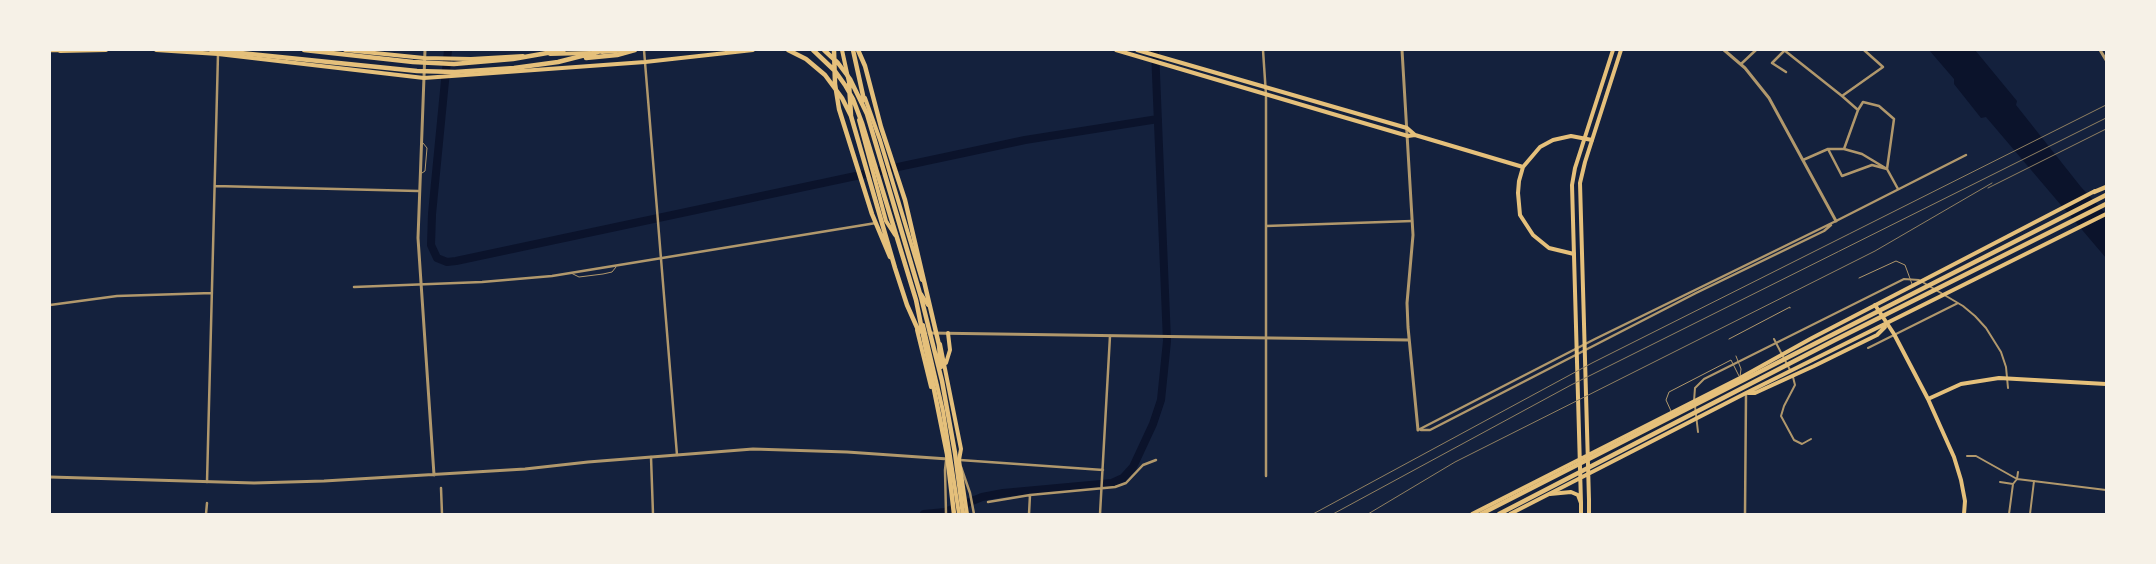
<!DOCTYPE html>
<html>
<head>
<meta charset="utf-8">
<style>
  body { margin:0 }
  #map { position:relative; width:2156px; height:564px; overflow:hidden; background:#14213d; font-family:Roboto,sans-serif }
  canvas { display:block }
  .frame { position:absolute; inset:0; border:51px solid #f6f1e7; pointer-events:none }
</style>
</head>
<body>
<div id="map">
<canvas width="2156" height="564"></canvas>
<div class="frame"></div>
</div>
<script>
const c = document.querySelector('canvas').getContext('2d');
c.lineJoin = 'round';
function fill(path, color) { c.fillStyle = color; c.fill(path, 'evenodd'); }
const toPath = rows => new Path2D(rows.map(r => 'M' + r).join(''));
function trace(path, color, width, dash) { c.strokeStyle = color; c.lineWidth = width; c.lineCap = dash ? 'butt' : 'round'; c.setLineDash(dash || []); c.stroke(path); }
fill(toPath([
  [1929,50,1975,50,2017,101,2016,105,2081,187,2106,214,2106,258,1986,117,1981,118,1954,84,1954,79]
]), '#0b132b');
trace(toPath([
  [448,50,432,214,431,245,437,258,447,262,456,261,1025,140,1158,119],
  [924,514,945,512,982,497,1003,493,1112,483,1123,478,1133,467,1153,424,1161,400,1167,341,1155,50]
]), '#0b132b', 8);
trace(toPath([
  [422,173,425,171,427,148,423,143],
  [571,273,579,277,603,274,612,272,616,267],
  [1859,278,1896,261,1905,265,1912,284],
  [1729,339,1790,307,1790,308],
  [1736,356,1741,369,1740,377],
  [1671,411,1666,400,1669,392,1731,360,1739,376]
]), '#b1986c', 1);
trace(toPath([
  [1774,339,1790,370],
  [1868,348,1958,303],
  [1793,377,1795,385,1784,406,1781,416,1794,440,1802,444,1811,439],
  [1694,401,1695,388,1704,379,1904,279,1919,280,1963,306,1975,316,1986,328,2001,352,2006,367,2008,388],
  [1695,406,1698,432],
  [1967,456,1976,456,2017,479,2106,490],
  [2000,482,2013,484],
  [2009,514,2013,484,2017,479,2018,472],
  [2030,514,2034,481]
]), '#b1986c', 2);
trace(toPath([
  [644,50,677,455],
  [1263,50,1266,95,1266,476],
  [1784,50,1842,96,1883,67,1864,50],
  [1785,50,1772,63,1786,72],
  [1741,64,1756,50],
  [1842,96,1858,110,1844,149],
  [1828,149,1844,149,1862,154,1887,169,1894,119,1879,106,1863,102,1858,110],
  [1803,160,1828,149,1842,176,1872,165,1887,169,1898,189],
  [215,186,418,191],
  [1266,226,1412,221],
  [354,287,482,282,552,276,876,223],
  [50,305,117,296,212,293],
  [1418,430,1595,339,1836,221,1966,155],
  [1421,430,1430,430,1696,293,1824,231,1831,225],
  [651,457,653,514],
  [960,460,1103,470],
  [946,461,945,470,946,514],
  [961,467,970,493,974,514],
  [207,482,218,54],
  [441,488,442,514],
  [988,502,1030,495,1115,487,1126,483,1143,465,1156,460],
  [206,514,207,503],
  [1029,514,1030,495],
  [1100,514,1110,336],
  [1745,514,1746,393]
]), '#b1986c', 2.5);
trace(toPath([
  [425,50,418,238,434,475],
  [1402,50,1413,235,1407,303,1408,327,1418,430],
  [1724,50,1745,68,1769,98,1836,221],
  [2100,50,2106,60],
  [929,333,1409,340],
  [50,477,254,483,324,481,525,469,588,462,753,449,847,452,948,459]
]), '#b1986c', 3);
trace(toPath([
  [156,50,218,54,424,78,645,62,753,50],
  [345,50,424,58,471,59,523,56],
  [1116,50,1343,117,1408,136,1415,135],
  [1137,50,1407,128,1415,135,1523,167],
  [60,51,106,50],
  [602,52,630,50],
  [550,54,590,53],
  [1574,254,1549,248,1533,235,1520,215,1518,193,1519,181,1523,167,1540,147,1553,140,1571,136,1592,140],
  [1875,305,1894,334,1928,399,1954,457,1961,480,1965,501,1964,514],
  [1928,399,1961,384,1999,378,2106,384],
  [1550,494,1571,492,1578,495,1581,503,1581,514],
  [1589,500,1589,514]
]), '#e5c07b', 4);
trace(toPath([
  [842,50,850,87],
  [865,98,880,140,922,280],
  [859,120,886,221,895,235],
  [921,294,928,305],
  [923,325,943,411,959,514],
  [917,330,931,387],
  [940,344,961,449,959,460,967,514],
  [946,363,950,350,948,333],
  [1748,393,1755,393,1814,366,1877,335,1885,327],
  [1589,500,1580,183,1585,162,1621,50],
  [1581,503,1572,185,1575,168,1613,50],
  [1472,514,1740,378,1812,338,2095,191],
  [1510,514,1746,393,2106,214]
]), '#e5c07b', 4);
trace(toPath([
  [50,50,61,50],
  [211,50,417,71,455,72,514,68,558,62,605,50],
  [304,50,413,62,454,64,513,59,564,50],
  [788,50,806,59,825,75,842,98,851,116,895,268,907,305,919,332],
  [813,50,835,71,845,85,853,99,862,123,916,300,947,454,954,514],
  [824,50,838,63,850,79,867,114,921,297,942,381,955,453,963,514],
  [834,50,835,84,839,109,872,214,890,257],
  [853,50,864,100],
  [858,50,865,66,881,127,905,200,939,345,941,367],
  [586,58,617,55,635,50],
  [849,84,851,115],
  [2094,192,2106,187],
  [1481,514,2106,195],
  [1499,514,1835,340,2106,204]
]), '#e5c07b', 4.5);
trace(toPath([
  [1988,188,2106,129],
  [1313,514,1592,363,2106,105],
  [1333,514,1571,385,2106,118],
  [1368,514,1455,462,1875,251,1992,183]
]), '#918062', 1);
</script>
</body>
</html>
